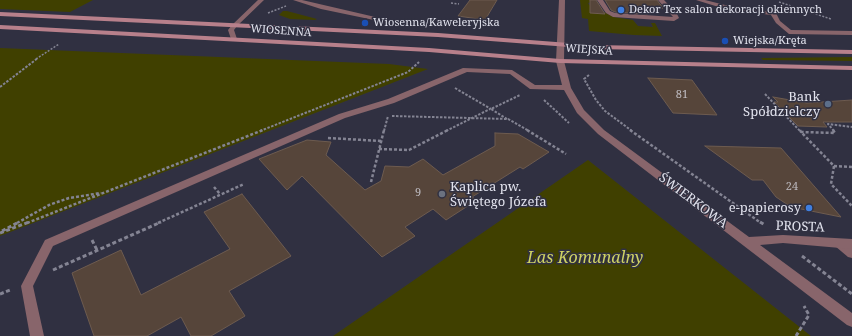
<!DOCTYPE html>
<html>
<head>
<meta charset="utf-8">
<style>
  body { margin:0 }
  canvas { display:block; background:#303041 }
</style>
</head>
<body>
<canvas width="852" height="336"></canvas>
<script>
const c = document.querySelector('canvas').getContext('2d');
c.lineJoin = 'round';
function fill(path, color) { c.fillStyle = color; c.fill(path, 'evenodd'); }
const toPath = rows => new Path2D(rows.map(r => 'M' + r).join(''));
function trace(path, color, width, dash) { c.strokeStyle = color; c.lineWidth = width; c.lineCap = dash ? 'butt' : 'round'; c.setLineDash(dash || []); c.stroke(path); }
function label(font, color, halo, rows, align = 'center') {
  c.font = font + ' "Noto Serif",serif'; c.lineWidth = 3; c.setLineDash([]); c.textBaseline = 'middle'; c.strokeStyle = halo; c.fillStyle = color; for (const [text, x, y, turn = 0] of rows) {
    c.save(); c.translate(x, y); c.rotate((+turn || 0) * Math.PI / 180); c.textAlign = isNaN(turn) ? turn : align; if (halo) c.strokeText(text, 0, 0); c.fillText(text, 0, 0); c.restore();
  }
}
fill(toPath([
  [0,0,93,0,70,12,0,9],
  [580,0,594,0,593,2,588,3,594,11,604,12,614,17,633,20,638,26,653,27,651,23,655,23,662,36,634,35,589,31,588,19,582,18],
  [283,11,287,11,317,19,315,20,290,19,279,15],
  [0,48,389,64,428,69,0,236],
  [852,57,852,61,763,60,761,58],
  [588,160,811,336,333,336]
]), '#404000');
const building = toPath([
  [470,0,497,0,485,20,458,16,470,0],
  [590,0,596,0,605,14,590,13,590,0],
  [605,0,657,0,663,8,647,14,615,12,611,10,605,0],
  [648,78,692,80,717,115,673,113,648,78],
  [773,97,807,103,852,100,852,122,823,122,827,127,798,126,774,102,778,102,773,97],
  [495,133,518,134,549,152,523,169,520,167,472,197,477,200,446,220,433,209,405,227,415,236,382,257,302,176,287,190,259,159,307,140,331,142,326,155,365,190,381,181,385,166,409,167,423,159,443,175,495,146,495,133],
  [705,146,781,148,841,217,791,207,776,197,763,180,752,180,705,146],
  [242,194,291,256,229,291,245,316,211,336,191,336,181,317,147,336,94,336,72,273,121,250,141,295,230,249,204,212,242,194]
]);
fill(building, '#56453a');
trace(building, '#6d5b4f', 1);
trace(toPath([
  [779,2,831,19],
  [451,3,459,4],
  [268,13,286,6],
  [36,59,59,44]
]), '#848493', 1.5, [2, 1.5]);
trace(toPath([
  [589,75,584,79,596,100,605,111,632,131],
  [0,87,38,58],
  [455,88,491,109],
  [765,94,800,131],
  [544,100,569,123],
  [392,116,508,119,529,131],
  [507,119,491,109,520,95],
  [260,131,408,72,419,62],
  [384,131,388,116],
  [446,131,490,109],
  [834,131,828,124,852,127]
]), '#848493', 2, [2.5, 1.5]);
trace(toPath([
  [527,130,566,154],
  [630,130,761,223],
  [800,130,801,132],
  [833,130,835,133,801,132,834,166,852,167],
  [328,138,381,141],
  [379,149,409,150,448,130],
  [834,166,831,184,852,206],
  [371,182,384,130],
  [214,187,220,194],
  [17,223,49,205,69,198,101,193],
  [27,223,263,130],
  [158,223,244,184]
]), '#848493', 2.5, [3, 2]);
trace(toPath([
  [760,222,765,225],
  [2,231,19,222],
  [0,233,29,222],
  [92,240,97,250],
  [802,256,852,294],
  [53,270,161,222],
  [0,294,10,290],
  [796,336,809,315,804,306]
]), '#848493', 3, [4, 2.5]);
fill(toPath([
  [293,0,302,0,401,23,398,25,321,9,293,0],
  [696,0,705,0,725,5,776,13,780,21,791,30,852,31,852,35,789,34,776,23,771,15,725,9,696,0],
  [232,25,237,26,234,30,237,39,234,41,231,39,228,30,232,25],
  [839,239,843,240,852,248,852,258,848,257,835,246,834,243,835,240,839,239]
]), '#88656b');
fill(toPath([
  [258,0,264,0,236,27,232,27,232,25,258,0],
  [559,0,565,0,564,61,571,88,584,110,604,130,749,237,783,235,852,239,852,249,783,243,760,245,852,313,852,327,847,325,598,134,577,113,564,90,530,89,510,74,467,72,394,103,345,118,53,246,33,286,44,336,30,336,21,286,45,240,339,114,388,99,463,68,512,70,535,85,562,85,556,61,559,0],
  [597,0,603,0,610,11,615,13,673,17,658,0,664,0,677,14,679,18,674,21,613,17,606,13,597,0]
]), '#88656b');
fill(toPath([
  [0,12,438,33,595,45,852,50,852,54,595,49,438,37,0,16,0,12],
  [0,25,429,48,560,59,852,66,852,70,560,63,429,52,0,29,0,25]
]), '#b8808b');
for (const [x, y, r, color] of [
  [621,10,4,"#3f7fe0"],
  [365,23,4,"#1a4fb4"],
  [725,41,4,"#1a4fb4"],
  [828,104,4,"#5c6f8a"],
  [442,194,4,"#6b7280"],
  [809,208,4,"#3f7fe0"]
]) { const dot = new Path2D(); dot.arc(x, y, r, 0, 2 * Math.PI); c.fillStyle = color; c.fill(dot); trace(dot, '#303041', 1.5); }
label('11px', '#e1e2ed', '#303041', [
  ["Dekor Tex salon dekoracji okiennych",629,10],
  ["Wiosenna/Kaweleryjska",373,23],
  ["Wiejska/Kręta",733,41]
], 'left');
label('11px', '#e1e2ed', '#303041', [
  ["WIOSENNA",281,31,4],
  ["WIEJSKA",589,50,4]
]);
label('11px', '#bebbc0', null, [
  ["81",682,95],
  ["24",792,187],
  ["9",418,193]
]);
label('13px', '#e1e2ed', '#303041', [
  ["Bank",820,97],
  ["Spółdzielczy",820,112],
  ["Kaplica pw.",450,187,"left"],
  ["Świętego Józefa",450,202,"left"],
  ["e-papierosy",801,208]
], 'right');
label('13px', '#e1e2ed', '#303041', [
  ["ŚWIERKOWA",693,201,37],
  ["PROSTA",800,227,2]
]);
label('italic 16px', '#cfd263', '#303041', [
  ["Las Komunalny",585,258]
]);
</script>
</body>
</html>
